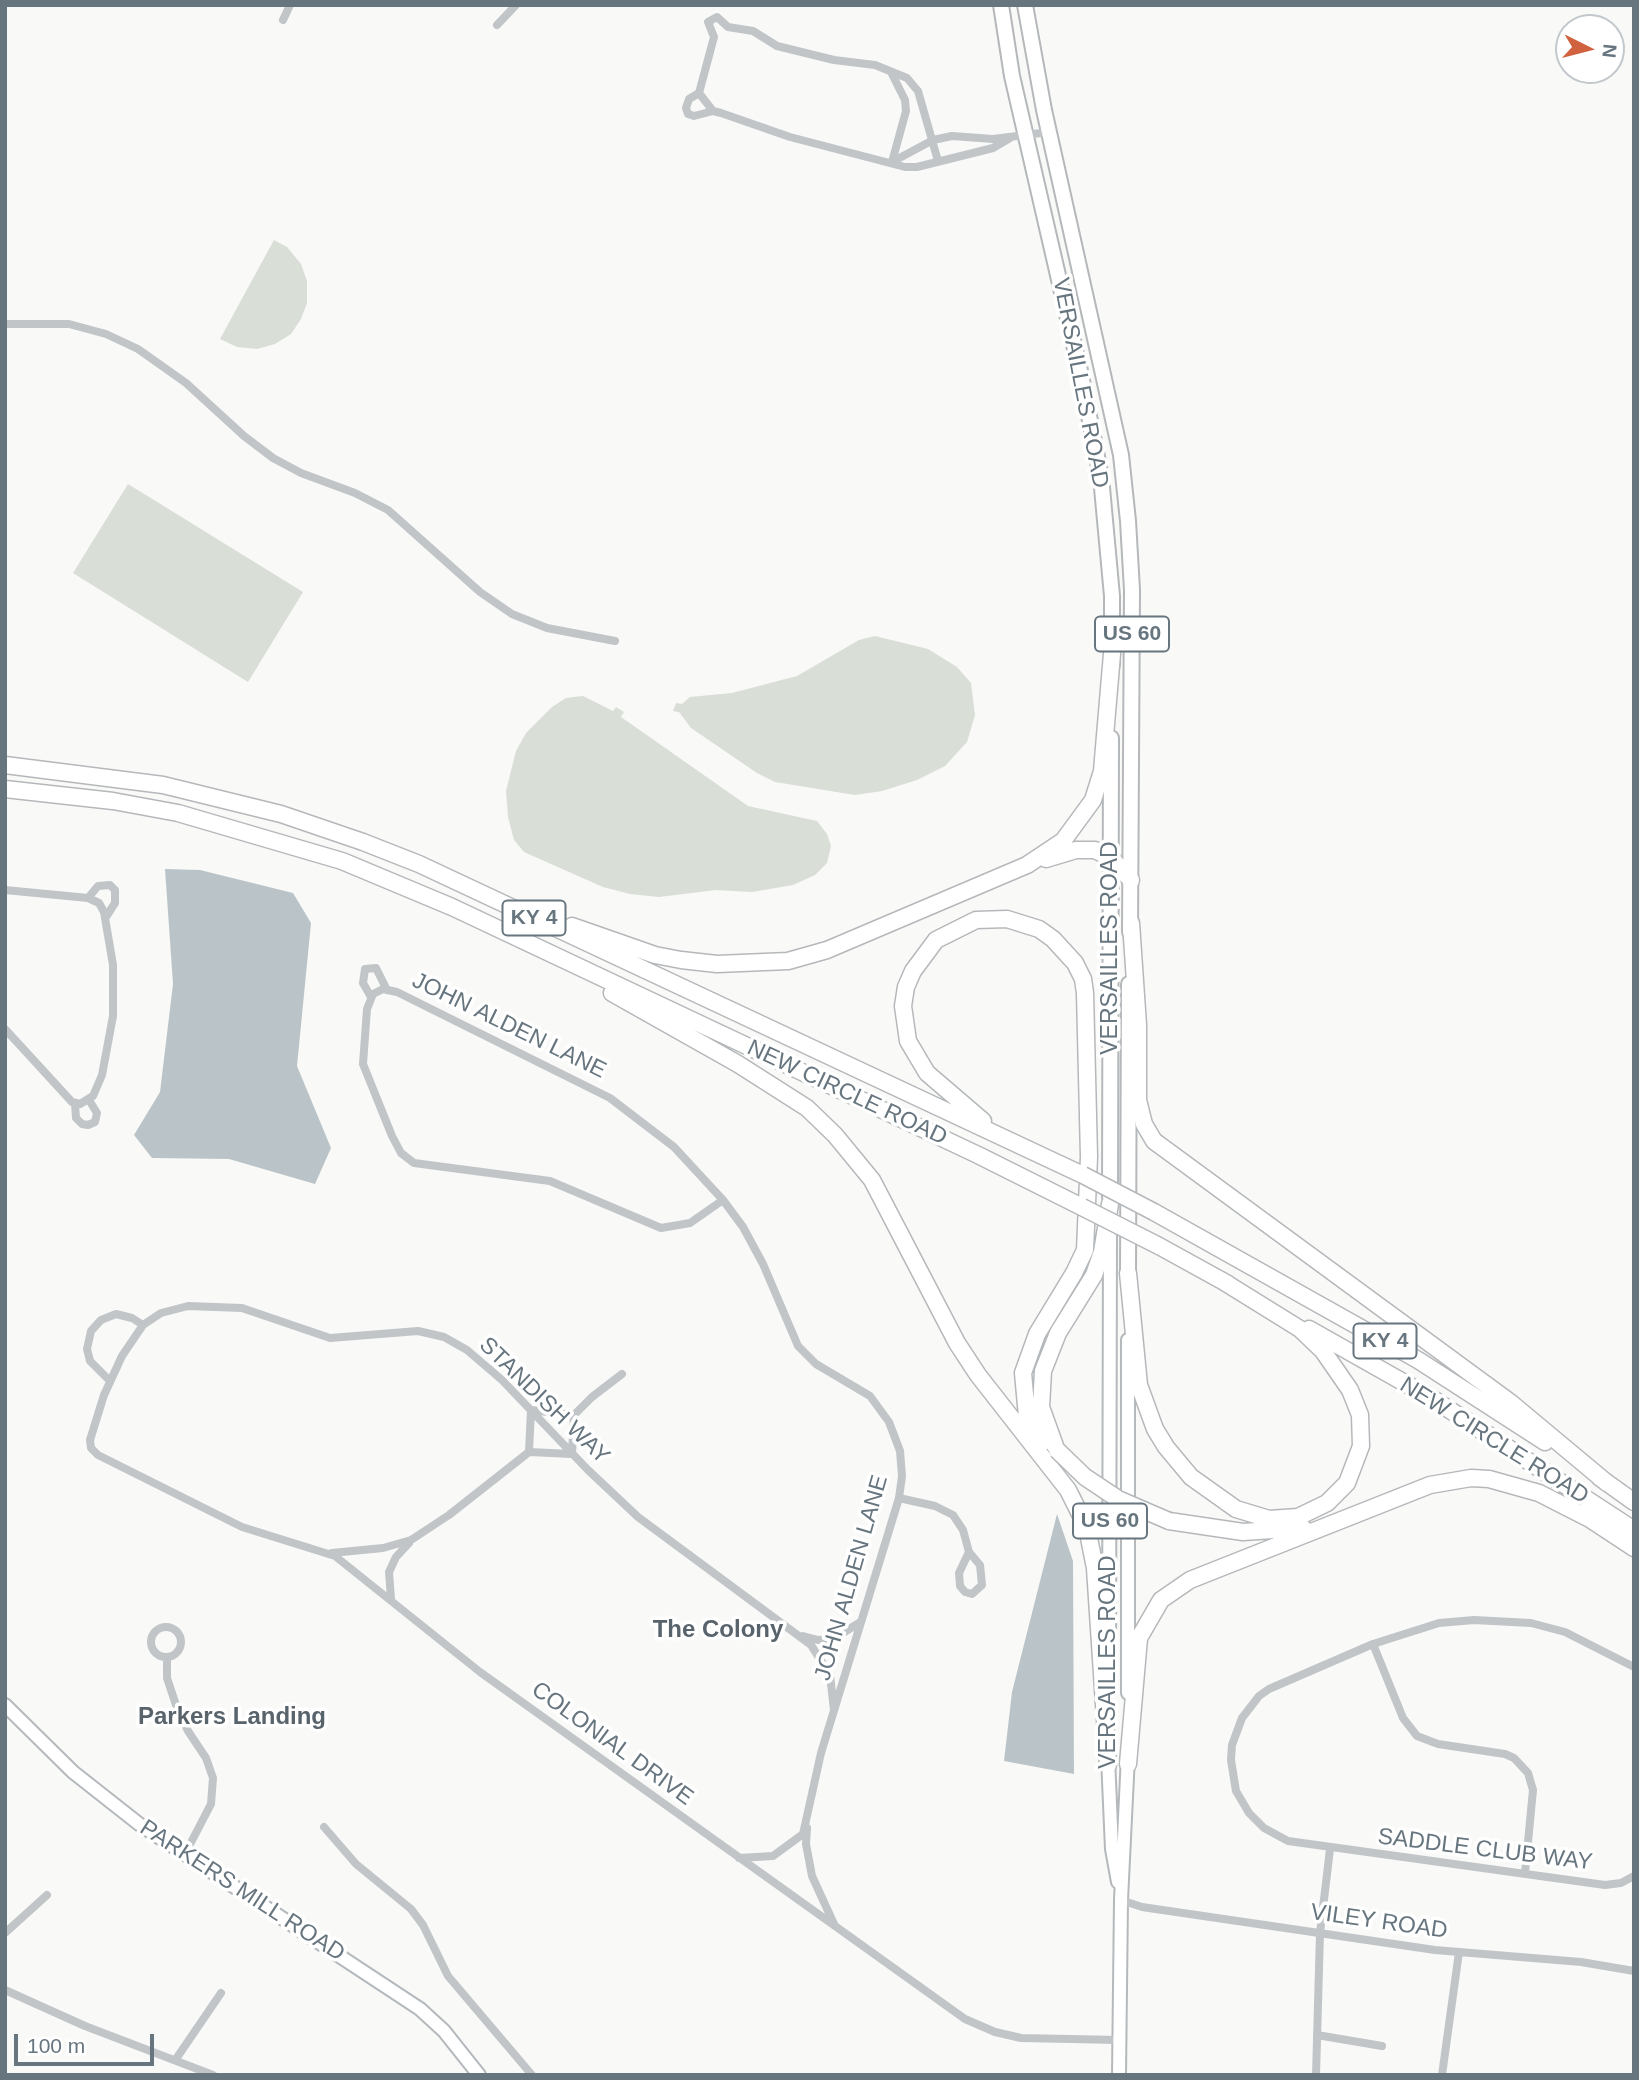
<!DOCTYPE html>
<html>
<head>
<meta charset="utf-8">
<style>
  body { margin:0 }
  #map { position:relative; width:1639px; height:2080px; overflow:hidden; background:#f9f9f7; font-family:Arial,sans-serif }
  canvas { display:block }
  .frame { position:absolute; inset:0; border:7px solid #67757f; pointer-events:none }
  .north { position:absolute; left:1555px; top:14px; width:70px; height:70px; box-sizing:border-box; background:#fff; border:2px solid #c2c8cc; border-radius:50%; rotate:96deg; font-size:19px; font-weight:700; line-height:28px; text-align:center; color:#67757f }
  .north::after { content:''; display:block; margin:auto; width:24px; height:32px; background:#d06240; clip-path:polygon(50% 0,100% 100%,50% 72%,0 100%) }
  .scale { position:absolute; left:14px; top:2034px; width:140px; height:32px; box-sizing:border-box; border:4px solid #67757f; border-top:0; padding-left:9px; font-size:21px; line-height:24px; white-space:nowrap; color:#67757f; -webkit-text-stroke:5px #fff; paint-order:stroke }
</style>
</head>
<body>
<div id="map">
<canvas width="1639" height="2080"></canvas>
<div class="frame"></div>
<div class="north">N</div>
<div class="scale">100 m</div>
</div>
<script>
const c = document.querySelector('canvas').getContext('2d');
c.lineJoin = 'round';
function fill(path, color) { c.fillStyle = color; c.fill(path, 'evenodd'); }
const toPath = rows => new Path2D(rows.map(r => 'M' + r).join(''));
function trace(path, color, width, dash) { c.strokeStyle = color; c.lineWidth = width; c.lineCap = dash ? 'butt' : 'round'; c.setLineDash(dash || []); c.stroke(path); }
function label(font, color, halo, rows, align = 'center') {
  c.font = font + ' Arial,sans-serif'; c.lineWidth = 7; c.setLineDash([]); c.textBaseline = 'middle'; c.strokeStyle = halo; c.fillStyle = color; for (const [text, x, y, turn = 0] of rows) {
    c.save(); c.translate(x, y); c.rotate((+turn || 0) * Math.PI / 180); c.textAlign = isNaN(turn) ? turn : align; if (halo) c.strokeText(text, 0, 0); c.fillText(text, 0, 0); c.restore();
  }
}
fill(toPath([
  [274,240,287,247,301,264,307,281,307,303,301,319,291,334,275,344,257,349,237,347,220,339],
  [128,484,303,592,248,682,73,573],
  [875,636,928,649,957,667,971,683,975,715,967,742,945,766,917,780,882,791,855,795,775,782,757,773,691,728,679,712,673,711,676,703,682,704,690,697,732,693,797,676,859,640],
  [583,696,613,711,616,707,624,712,621,717,748,806,817,821,827,834,831,846,827,863,815,875,793,885,752,892,716,890,659,897,630,894,603,887,524,852,514,840,508,817,506,791,516,751,526,733,552,707,566,698]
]), '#d9ded7');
fill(toPath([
  [165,869,200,870,293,893,311,923,297,1066,331,1148,315,1184,229,1159,152,1158,134,1135,160,1092,173,984],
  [1057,1514,1073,1561,1074,1774,1004,1761,1012,1692]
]), '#bac4c8');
const secondary = toPath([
  [5,1705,73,1772,139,1824,420,2009,444,2031,479,2075]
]);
const primary = toPath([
  [1109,1673,1110,1236],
  [1128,1693,1128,1340],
  [1108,1758,1112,1849,1118,1882],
  [1119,2075,1121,1900,1128,1756]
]);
const trunk = toPath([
  [1001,5,1012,76,1081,375,1101,477,1112,596,1112,665],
  [1025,5,1044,110,1121,455,1128,521,1132,590,1130,932],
  [1110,1197,1111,738],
  [1128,1273,1129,984]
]);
const motorway = toPath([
  [5,765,163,785,281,814,363,842,419,864,1083,1175],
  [5,789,113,801,178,813,342,861,452,907,978,1155,1082,1207],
  [1046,859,1076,850,1095,850,1111,858,1131,880],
  [1131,923,1138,1025,1138,1100,1144,1124,1154,1141,1511,1403,1607,1483],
  [572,926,655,955,681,960,717,964,788,961,827,950,1027,865,1063,841,1093,800,1102,771,1112,654],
  [612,993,738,1064,807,1108,835,1135,872,1180,957,1343,978,1375,1068,1490,1087,1528,1095,1568,1108,1765],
  [983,1121,927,1073,908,1041,903,1006,906,987,913,971,936,940,976,920,1007,919,1039,929,1053,939,1075,963,1083,979,1085,993,1089,1157,1085,1250,1074,1273,1037,1334,1023,1373,1027,1416,1043,1442],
  [1154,1212,1418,1360,1545,1442],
  [1159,1246,1228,1284],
  [1128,1273,1139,1385,1155,1429,1166,1447,1191,1477,1236,1509,1269,1519,1298,1517,1327,1503,1347,1483,1361,1446,1360,1415,1350,1390,1323,1351,1300,1329,1221,1280],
  [1309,1329,1433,1399,1634,1530],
  [1055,1446,1041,1407,1043,1371,1058,1333,1094,1275,1102,1252,1110,1204],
  [1599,1477,1634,1502],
  [1169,1521,1243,1532,1303,1528],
  [1128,1764,1139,1638,1161,1600,1190,1580,1430,1485,1471,1478,1489,1479,1539,1493,1590,1519,1634,1548]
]);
trace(secondary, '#b4b9bd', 16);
trace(primary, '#b5b9bc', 16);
trace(trunk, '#b5b8bb', 18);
trace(motorway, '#b5b8bb', 19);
trace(toPath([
  [283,20,290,5],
  [497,25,516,5],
  [891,72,905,100,906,111,892,162],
  [699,93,713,111],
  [938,161,918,91,907,78,875,65,834,60,777,46,753,31,728,27,717,17,708,22,714,37,699,93,689,99,686,108,688,114,694,116,713,111,721,113,790,137,905,167,917,167,993,148,1010,138],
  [892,162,933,140,952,136,993,139,1049,132],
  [5,324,69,324,106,334,138,349,186,383,244,436,273,458,301,473,355,493,388,510,480,592,512,614,547,628,615,641],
  [5,890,88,898,99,903,104,912,113,965,113,1016,102,1075,93,1096,80,1104,72,1102,5,1029],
  [88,898,98,886,110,885,115,890,115,903,106,917],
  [383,989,397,992,610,1098,674,1147,723,1200,690,1223,661,1228,550,1181,414,1163,401,1153,392,1136,363,1064,367,1009,373,994,383,989],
  [371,997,363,983,365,969,376,968,387,990],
  [75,1104,76,1118,82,1124,88,1125,95,1122,97,1113,89,1100],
  [723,1200,743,1227,763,1264,798,1346,816,1364,870,1396,889,1422,900,1451,902,1476,899,1498,821,1753,803,1834,773,1856,739,1858],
  [110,1381,90,1361,87,1349,91,1331,101,1320,116,1314,132,1318,143,1325],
  [574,1415,531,1410,529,1452,572,1454,574,1415,592,1397,622,1374],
  [899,1498,935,1506,953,1515,963,1530,969,1552,980,1565,982,1585,972,1594,965,1592,960,1586,959,1573,969,1552],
  [332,1553,383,1548,411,1540,449,1515,529,1452],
  [391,1599,389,1572,396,1557,409,1543],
  '151 1642a15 15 0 1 1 30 0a15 15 0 1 1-30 0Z',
  [803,1636,818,1640,833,1639,859,1623],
  [1373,1644,1403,1718,1417,1736,1438,1744,1505,1754,1514,1758,1528,1773,1533,1790,1525,1873],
  [167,1658,167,1678,176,1705,188,1731,206,1758,213,1778,211,1804,185,1854],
  [1634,1667,1565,1632,1531,1623,1474,1620,1439,1623,1373,1644,1269,1689,1259,1696,1242,1718,1232,1745,1231,1760,1236,1791,1249,1813,1264,1828,1288,1841,1605,1885,1621,1883,1634,1876],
  [834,1710,830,1675,811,1645,638,1517,588,1470,502,1380,467,1350,444,1337,418,1331,330,1338,242,1308,188,1306,161,1313,143,1325,122,1356,104,1395,90,1440,91,1448,98,1455,242,1527,335,1556,480,1672,965,2019,995,2032,1021,2038,1119,2040],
  [324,1827,356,1864,411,1909,423,1925,448,1976,532,2075],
  [807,1828,806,1844,812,1876,834,1924],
  [1121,1900,1142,1907,1435,1950,1581,1962,1634,1971],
  [5,1933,47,1895],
  [5,1990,85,2026,213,2075],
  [1317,2035,1382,2046],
  [176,2059,221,1993],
  [1316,2075,1320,1933,1330,1849],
  [1442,2075,1459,1952]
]), '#c1c5c8', 8);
trace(secondary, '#fff', 12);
trace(primary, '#fff', 12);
trace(trunk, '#fff', 14);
trace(motorway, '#fff', 16);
const motorwayBridge = toPath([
  [1083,1175,1154,1212],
  [1082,1207,1159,1246],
  [1057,1450,1085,1477,1118,1499,1169,1521]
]);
trace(motorwayBridge, '#b5b8bb', 19, []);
trace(motorwayBridge, '#fff', 16);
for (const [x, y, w] of [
  [1132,634,74],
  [534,918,63],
  [1385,1341,63],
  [1110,1521,74]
]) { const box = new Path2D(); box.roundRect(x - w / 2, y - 17.5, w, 35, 5); c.fillStyle = '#fff'; c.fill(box); trace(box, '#67757f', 2); }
label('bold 21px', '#67757f', null, [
  ["US 60",1132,634],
  ["KY 4",534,918],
  ["KY 4",1385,1341],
  ["US 60",1110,1521]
]);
label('23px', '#67757f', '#fff', [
  ["VERSAILLES ROAD",1080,383,79],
  ["VERSAILLES ROAD",1111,948,-90],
  ["JOHN ALDEN LANE",509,1026,26],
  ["NEW CIRCLE ROAD",847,1093,25],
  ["STANDISH WAY",544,1401,44],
  ["NEW CIRCLE ROAD",1494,1441,32],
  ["JOHN ALDEN LANE",852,1578,-74],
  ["VERSAILLES ROAD",1109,1662,-90],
  ["COLONIAL DRIVE",612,1744,36],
  ["SADDLE CLUB WAY",1485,1850,7],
  ["PARKERS MILL ROAD",242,1891,33],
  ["VILEY ROAD",1379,1922,8]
]);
label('bold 24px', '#59636b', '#fff', [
  ["The Colony",718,1630],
  ["Parkers Landing",232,1717]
]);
</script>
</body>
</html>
